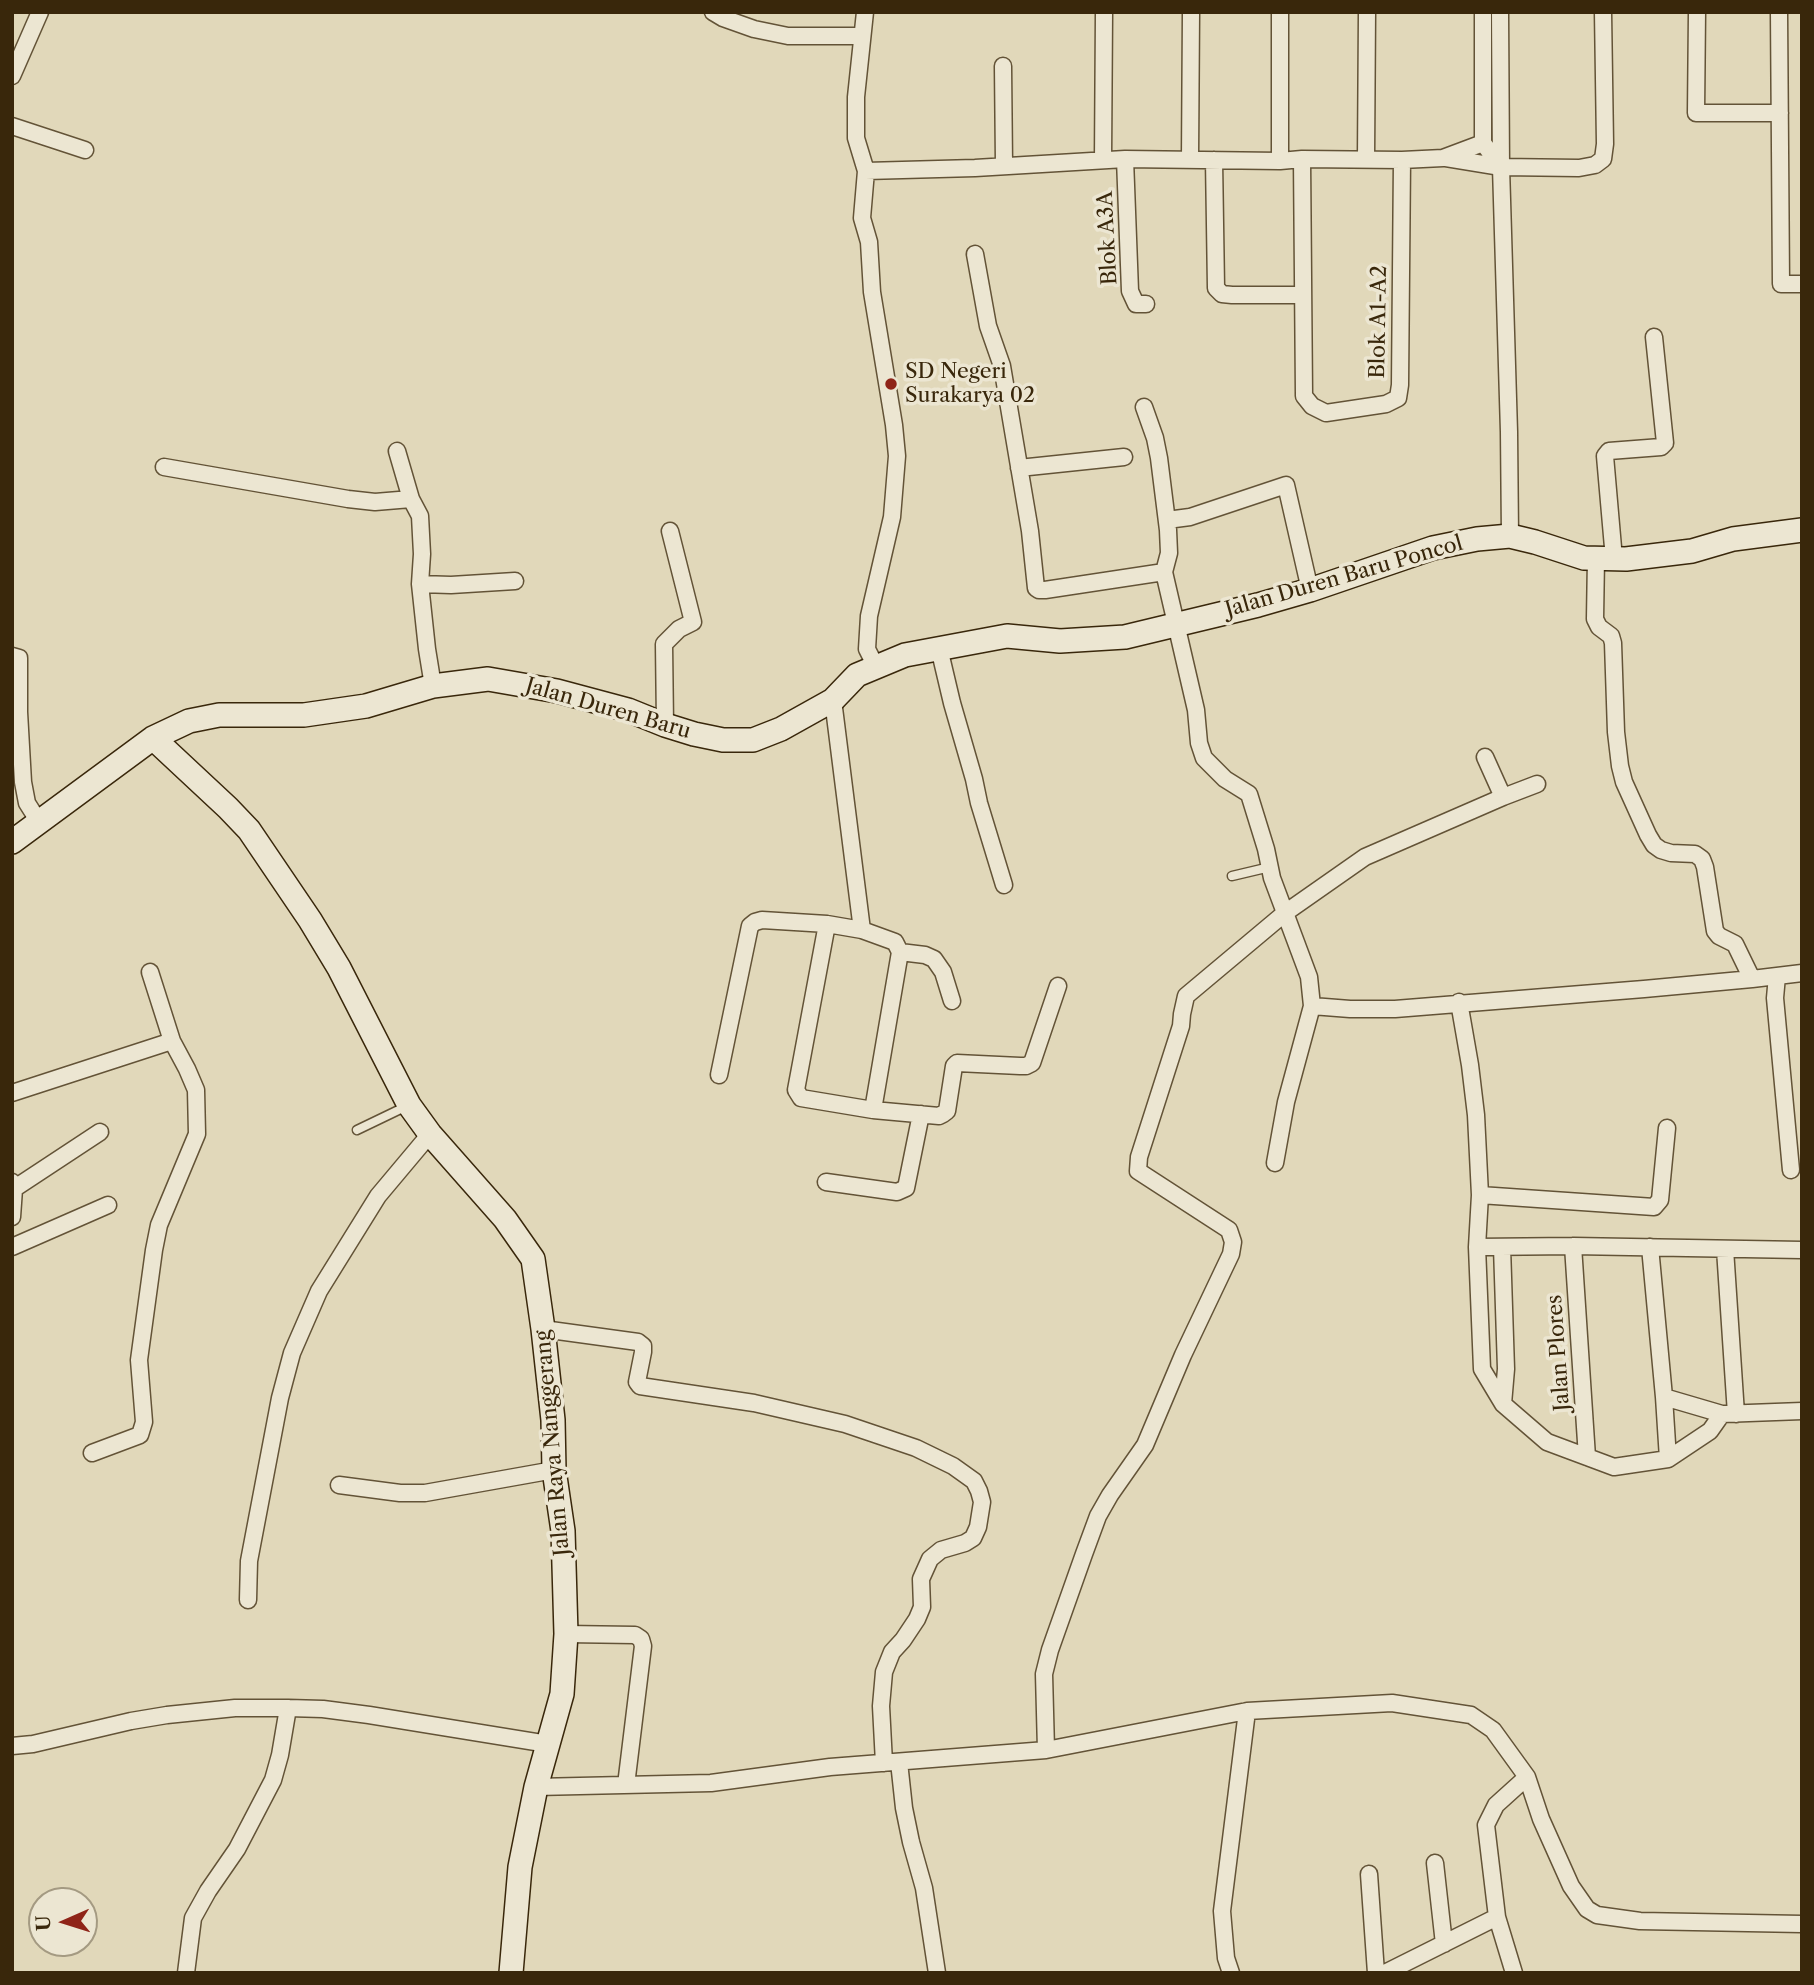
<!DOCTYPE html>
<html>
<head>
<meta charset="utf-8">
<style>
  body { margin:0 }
  #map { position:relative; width:1814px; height:1985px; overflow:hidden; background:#e1d8ba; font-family:"Libre Caslon Text",serif }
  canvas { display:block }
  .frame { position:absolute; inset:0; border:14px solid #39270b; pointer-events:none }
  .north { position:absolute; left:28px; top:1887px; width:70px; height:70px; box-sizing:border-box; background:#ece6d2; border:2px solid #a49a82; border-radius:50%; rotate:267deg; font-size:19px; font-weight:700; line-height:28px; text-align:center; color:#39270b }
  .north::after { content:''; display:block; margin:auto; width:24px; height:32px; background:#8f2418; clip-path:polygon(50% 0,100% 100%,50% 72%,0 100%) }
</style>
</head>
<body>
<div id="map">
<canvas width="1814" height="1985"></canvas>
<div class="frame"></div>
<div class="north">U</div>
</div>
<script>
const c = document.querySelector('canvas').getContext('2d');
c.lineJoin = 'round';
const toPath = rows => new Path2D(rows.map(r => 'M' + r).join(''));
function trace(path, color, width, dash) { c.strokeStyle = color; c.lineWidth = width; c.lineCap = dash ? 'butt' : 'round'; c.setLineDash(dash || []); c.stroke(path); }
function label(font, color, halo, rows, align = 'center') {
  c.font = font + ' "Libre Caslon Text",serif'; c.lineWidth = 7; c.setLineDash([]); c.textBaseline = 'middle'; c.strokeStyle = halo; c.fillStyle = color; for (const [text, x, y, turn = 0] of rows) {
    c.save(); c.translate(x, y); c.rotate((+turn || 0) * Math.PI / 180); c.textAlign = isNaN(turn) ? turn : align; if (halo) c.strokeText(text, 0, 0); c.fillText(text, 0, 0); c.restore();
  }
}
const lane = toPath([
  [1232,876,1270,867],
  [357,1130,409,1105]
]);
const street = toPath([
  [713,12,723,18,754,29,788,36,862,36],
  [865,12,856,97,856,138,866,171,862,218,869,242,872,292,894,425,897,456,892,517,869,616,867,649,876,667],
  [1483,12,1483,143,1501,167,1509,432,1510,536],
  [1697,12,1696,113,1780,113],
  [1779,12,1781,284,1802,284],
  [1003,66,1004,165],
  [12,76,40,12],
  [12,126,85,150],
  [1446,158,1501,167,1500,12],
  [1125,159,1130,291,1136,304,1146,304],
  [1190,159,1191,12],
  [1302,159,1304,396,1312,406,1326,413,1386,404,1398,398,1400,385,1402,160],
  [1366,159,1367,12],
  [1103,160,1104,12],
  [1214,160,1216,288,1222,294,1232,295,1303,295],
  [1280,161,1280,12],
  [1501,167,1579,168,1595,165,1603,159,1605,144,1603,12],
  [866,171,975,168,1125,159,1280,161,1302,159,1402,160,1443,158,1483,143],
  [975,254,988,326,1002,366,1030,531,1036,588,1039,590,1045,590,1164,572],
  [1144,407,1155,438,1159,458,1168,530,1169,553,1164,572,1196,710,1199,743,1204,758,1225,779,1249,794,1266,849,1272,878,1309,977,1312,1006,1350,1009,1395,1009,1644,989,1752,979,1802,973],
  [397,451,411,499,420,516,422,554,420,584,427,649,433,686],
  [164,467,348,499,375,502,411,499],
  [1019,468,1124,457],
  [1167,520,1190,517,1286,485,1310,590],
  [1596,558,1595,619,1599,627,1611,636,1613,643,1616,732,1620,766,1624,782,1648,835,1654,845,1661,850,1671,853,1695,854,1702,859,1705,867,1715,931,1719,936,1735,944,1752,979],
  [1614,559,1605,456,1609,451,1661,447,1665,443,1654,337],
  [420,584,451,585,515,581],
  [939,648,952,703,974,779,979,803,1004,885],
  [12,656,19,658,19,712,23,782,27,803,39,822],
  [833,700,862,930,895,942,900,952,873,1110],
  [665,725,664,644,679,629,693,622,670,531],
  [1485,757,1503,797],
  [827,924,796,1090,801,1098,873,1110,939,1116,943,1114,947,1111,954,1066,957,1063,1020,1066,1026,1066,1032,1063,1058,986],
  [900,952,925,955,934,959,943,972,952,1001],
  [1777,976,1775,998,1791,1170],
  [1459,1002,1470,1065,1476,1115,1480,1195,1477,1247,1482,1369,1503,1404,1547,1442,1614,1467,1668,1459,1710,1431,1722,1414],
  [719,1075,750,926,755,922,762,920,827,924,862,930],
  [12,1093,172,1041,150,972],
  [1275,1163,1286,1102,1312,1006],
  [826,1182,897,1192,906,1188,921,1114],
  [12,1190,100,1132],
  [1480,1195,1654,1207,1660,1200,1667,1128],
  [12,1217,14,1189,12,1182],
  [1573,1246,1587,1457],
  [12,1247,108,1205],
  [1477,1247,1573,1246,1802,1250],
  [1502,1247,1506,1369,1503,1404],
  [1650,1247,1664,1397,1722,1414,1802,1411],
  [1725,1249,1736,1414],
  [543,1329,638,1342,643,1346,643,1352,637,1382,640,1386,754,1403,845,1424,916,1448,953,1466,974,1481,979,1491,982,1502,978,1527,973,1538,965,1543,941,1550,930,1559,921,1579,922,1607,917,1619,903,1640,892,1652,884,1672,881,1706,884,1763],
  [1664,1397,1668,1459],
  [92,1453,140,1435,144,1422,139,1360,154,1250,159,1225,197,1134,196,1090,187,1069,172,1041],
  [339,1485,400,1493,425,1493,554,1470],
  [248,1600,249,1561,280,1398,292,1353,319,1291,378,1196,430,1134],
  [566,1634,635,1635,641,1639,643,1646,626,1785],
  [12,1746,33,1744,131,1721,167,1715,235,1708,288,1708,323,1709,369,1715,548,1744],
  [1046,1750,1044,1674,1050,1650,1084,1554,1098,1516,1110,1495,1145,1445,1183,1355,1231,1254,1233,1242,1229,1230,1138,1171,1139,1157,1181,1026,1182,1014,1186,996,1285,913,1365,857,1503,797,1537,784],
  [899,1762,904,1808,911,1842,924,1888,937,1973],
  [536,1787,711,1783,830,1767,1046,1750,1247,1711,1392,1703,1471,1715,1493,1730,1527,1777,1541,1819,1571,1886,1587,1909,1597,1915,1640,1921,1802,1924],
  [1435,1863,1444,1944],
  [1369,1874,1376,1973],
  [186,1973,193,1918,208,1891,237,1849,273,1780,280,1755,288,1708],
  [1231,1973,1226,1958,1222,1911,1247,1711],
  [1385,1973,1497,1917],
  [1514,1973,1497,1917,1486,1825,1496,1805,1527,1777]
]);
const secondary = toPath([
  [153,738,228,808,249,830,310,920,339,968,409,1105,430,1134,505,1219,533,1259,543,1329,553,1420,554,1470,563,1531,566,1634,562,1694,536,1787,520,1867,511,1973],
  [12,842,153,738,189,721,219,715,304,715,366,706,433,686,488,679,557,691,628,710,665,725,694,734,723,740,753,740,781,729,833,700,857,675,905,655,1007,636,1060,641,1125,637,1258,605,1310,590,1433,548,1477,539,1510,536,1535,542,1584,558,1626,559,1692,551,1733,539,1802,530]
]);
trace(lane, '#635337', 11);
trace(street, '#635337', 19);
trace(secondary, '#39270b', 26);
trace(lane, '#ece6d2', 8);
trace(street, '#ece6d2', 16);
trace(secondary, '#ece6d2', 23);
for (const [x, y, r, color] of [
  [891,384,7,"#8f2418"]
]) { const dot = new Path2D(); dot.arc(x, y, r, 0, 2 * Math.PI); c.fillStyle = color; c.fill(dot); trace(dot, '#ece6d2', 2.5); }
label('21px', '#39270b', '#ece6d2', [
  ["Blok A3A",1108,238,-93],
  ["Blok A1-A2",1379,322,-89],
  ["Jalan Duren Baru Poncol",1344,577,-16],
  ["Jalan Duren Baru",608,709,16],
  ["Jalan Plores",1559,1353,-94],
  ["Jalan Raya Nanggerang",553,1443,-95]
]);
label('21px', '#39270b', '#ece6d2', [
  ["SD Negeri",905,372],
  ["Surakarya 02",905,396]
], 'left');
</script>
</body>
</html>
